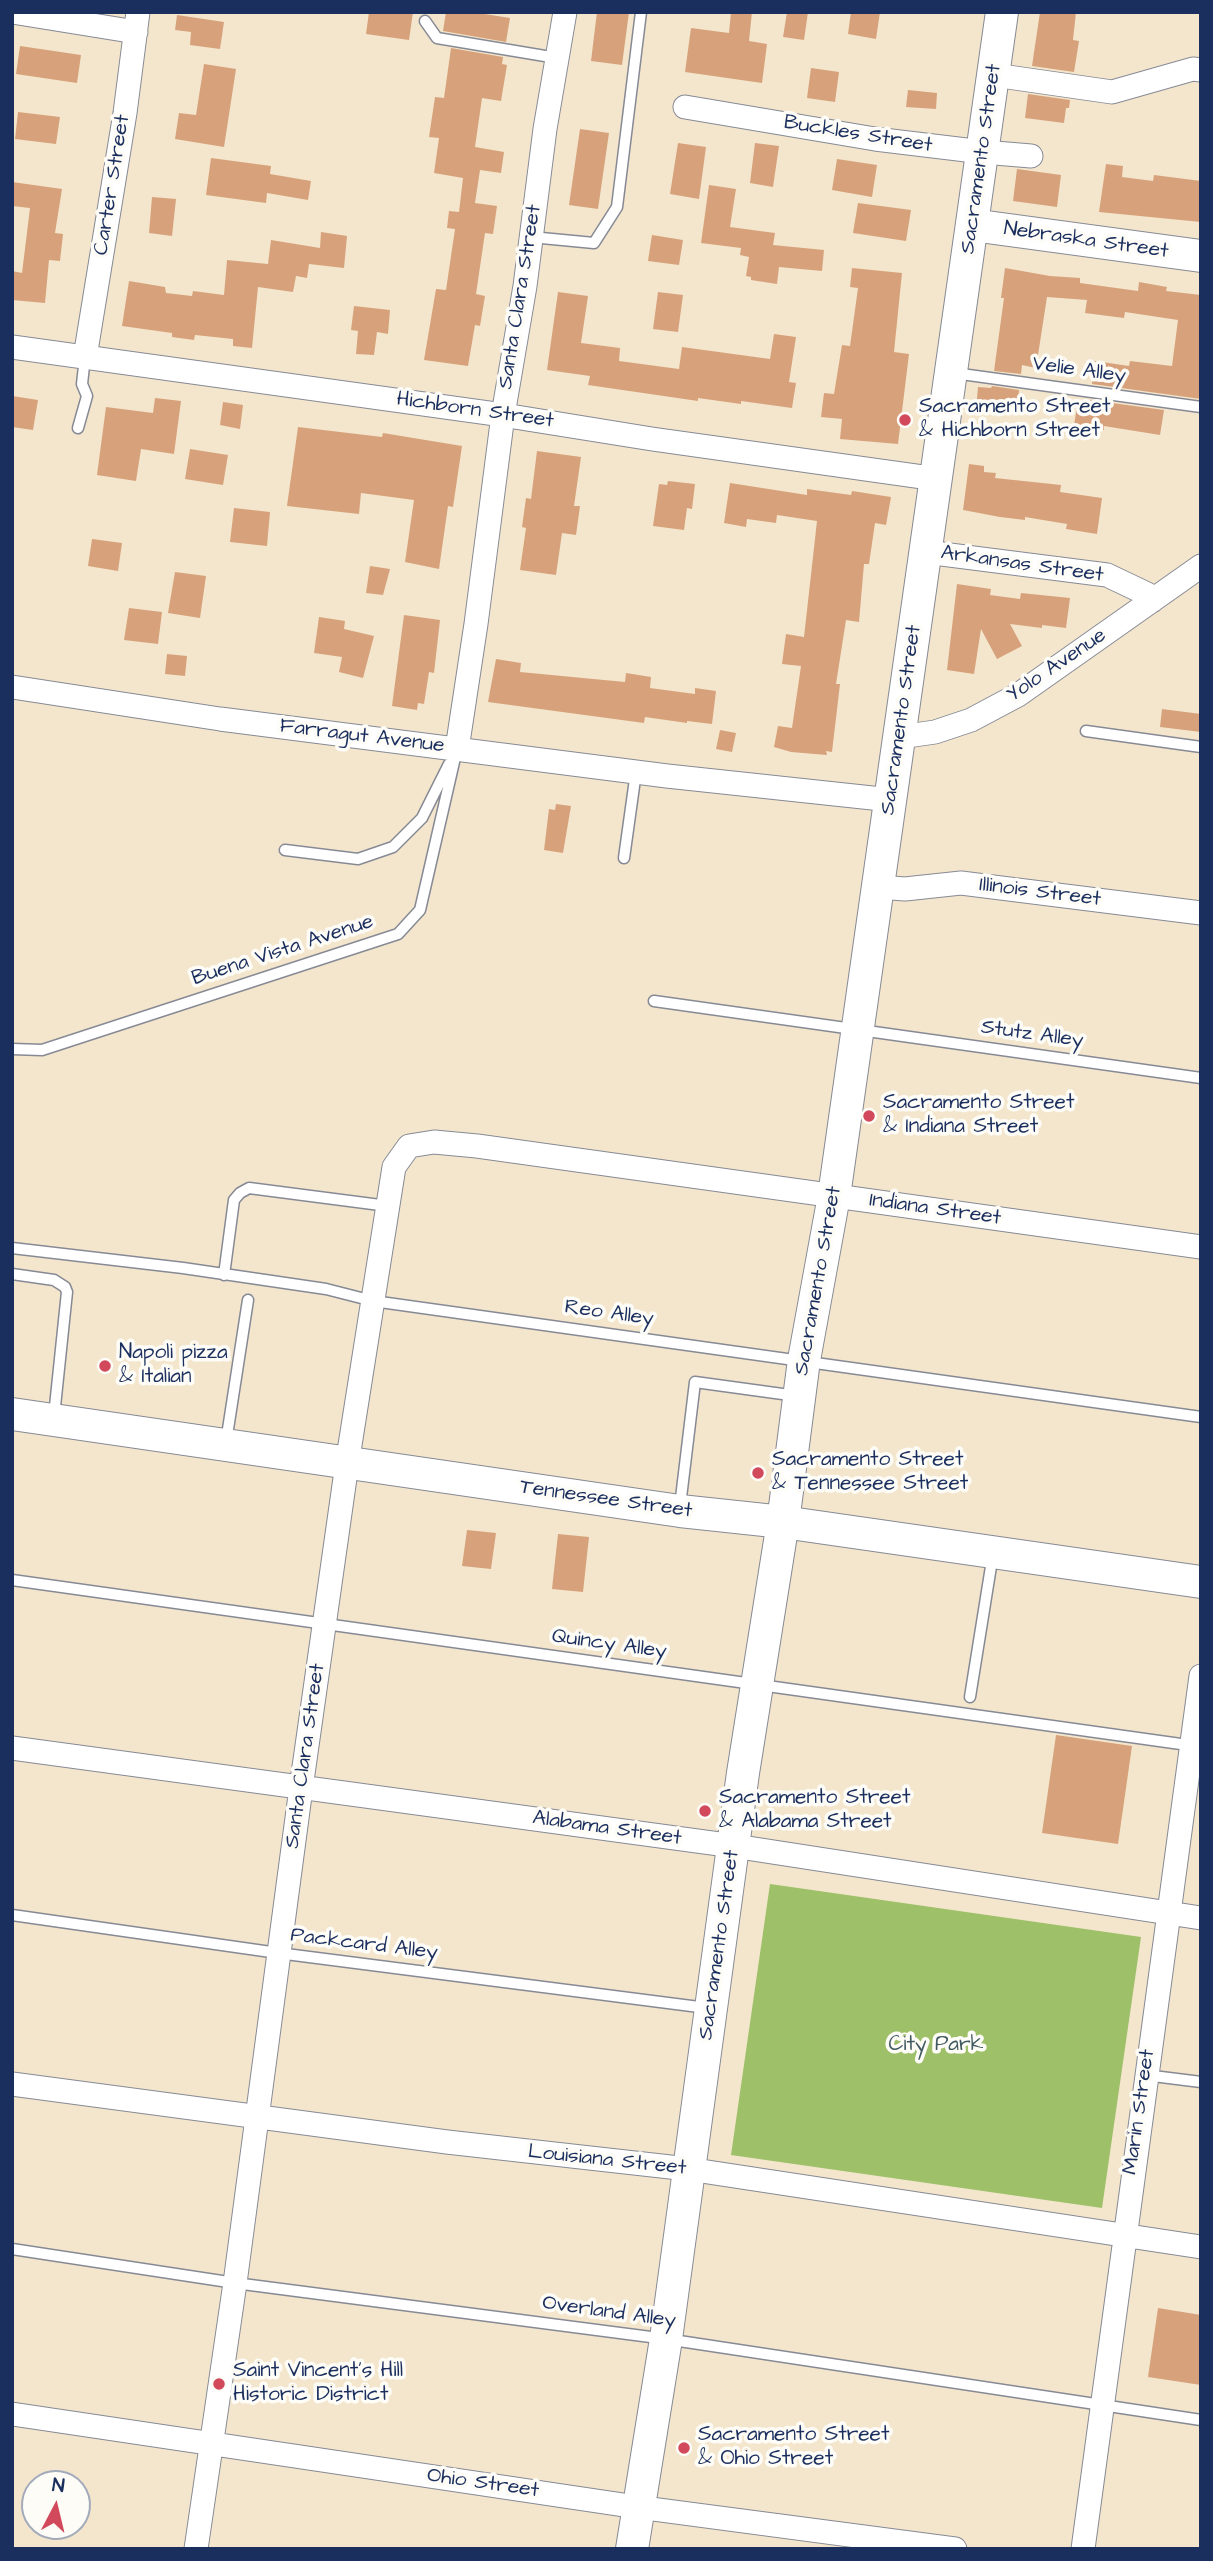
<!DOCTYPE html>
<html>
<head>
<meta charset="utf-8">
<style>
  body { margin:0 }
  #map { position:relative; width:1213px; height:2561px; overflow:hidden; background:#f3e6cc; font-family:"Architects Daughter",sans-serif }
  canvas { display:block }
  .frame { position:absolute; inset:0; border:14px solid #1b2f5e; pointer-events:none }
  .north { position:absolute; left:21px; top:2470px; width:70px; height:70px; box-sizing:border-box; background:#fdfcf7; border:2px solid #a3aaba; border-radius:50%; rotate:7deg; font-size:19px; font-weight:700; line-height:28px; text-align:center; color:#1b2f5e }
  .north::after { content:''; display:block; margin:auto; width:24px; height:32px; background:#d1495b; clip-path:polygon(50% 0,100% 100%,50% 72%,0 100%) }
</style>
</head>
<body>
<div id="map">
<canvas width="1213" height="2561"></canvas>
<div class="frame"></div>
<div class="north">N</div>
</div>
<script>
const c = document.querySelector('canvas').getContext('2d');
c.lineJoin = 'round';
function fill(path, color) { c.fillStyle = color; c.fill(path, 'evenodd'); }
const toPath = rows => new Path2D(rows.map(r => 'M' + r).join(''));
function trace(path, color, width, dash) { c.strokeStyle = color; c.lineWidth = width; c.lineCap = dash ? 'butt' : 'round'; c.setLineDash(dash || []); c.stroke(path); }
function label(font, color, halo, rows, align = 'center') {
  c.font = font + ' "Architects Daughter",sans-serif'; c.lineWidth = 7; c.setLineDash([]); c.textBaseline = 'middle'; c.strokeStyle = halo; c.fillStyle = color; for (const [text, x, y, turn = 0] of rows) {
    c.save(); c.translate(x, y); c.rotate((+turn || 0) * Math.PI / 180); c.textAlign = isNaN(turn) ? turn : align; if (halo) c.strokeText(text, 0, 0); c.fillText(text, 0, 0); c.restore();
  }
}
fill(toPath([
  [770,1884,1141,1937,1102,2208,731,2155]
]), '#9ec069');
fill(toPath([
  [369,12,413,12,409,40,366,34],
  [446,12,472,12,510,18,506,42,443,31],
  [597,12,629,12,622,65,591,61],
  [731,12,752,12,749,41,767,44,762,83,685,72,691,28,729,33],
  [787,12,808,12,804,40,783,37],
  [851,12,880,12,876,39,848,34],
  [1040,12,1076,12,1073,40,1079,41,1074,72,1032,66],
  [177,15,224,22,220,49,190,45,191,32,175,30],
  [20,46,81,55,77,83,16,74],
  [451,48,503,57,502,64,507,65,501,101,482,98,475,147,504,152,501,173,480,170,475,203,497,206,493,234,485,233,476,294,485,296,480,326,475,325,468,366,424,360,436,289,446,290,455,229,447,228,449,211,459,212,463,178,434,173,439,138,429,137,435,97,444,98],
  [204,64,236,69,224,147,175,139,179,113,196,115],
  [811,68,839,72,835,102,807,98],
  [908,90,937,93,936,109,906,107],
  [1028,94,1070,100,1069,108,1066,108,1064,123,1025,118],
  [18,112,60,117,56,144,15,139],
  [580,129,609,133,598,209,569,205],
  [678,143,706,147,699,199,670,194],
  [755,143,779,146,773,187,750,183],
  [211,158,271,166,270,174,311,181,308,200,267,193,266,203,206,195],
  [837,159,877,165,872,197,832,190],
  [1106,164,1123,166,1122,177,1153,181,1154,175,1201,181,1201,222,1099,212],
  [1017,169,1061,175,1057,207,1013,201],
  [12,182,62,189,55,233,63,234,60,261,49,260,45,303,12,300,12,271,22,273,30,208,12,206],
  [709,185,736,189,730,227,775,233,773,245,824,250,822,271,779,267,777,284,751,280,751,277,746,276,749,257,740,255,741,248,701,243],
  [152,197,176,199,172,236,149,233],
  [858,203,911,210,906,241,853,233],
  [321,232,347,236,344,268,309,264,307,278,296,276,293,292,258,287,252,348,233,346,233,339,195,335,194,340,172,337,172,333,122,326,129,281,165,287,166,293,192,296,193,291,224,295,227,260,268,264,271,240,320,248],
  [652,235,683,240,679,265,648,261],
  [852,268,902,273,894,352,909,354,898,444,840,439,842,419,821,417,824,393,834,394,842,345,850,346,858,288,850,287],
  [1005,268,1050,276,1080,278,1080,283,1138,291,1139,282,1167,287,1166,291,1201,295,1201,399,1092,384,1095,361,1129,366,1130,361,1172,366,1178,320,1125,312,1124,318,1085,313,1087,300,1047,297,1036,368,1022,365,1021,374,994,371,1004,298,1001,298],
  [558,292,588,296,581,343,620,348,619,361,679,369,682,347,770,359,774,334,796,337,789,382,796,383,792,408,741,401,741,404,698,398,698,401,588,385,590,376,547,370],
  [658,292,683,295,678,332,653,329],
  [354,306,390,310,388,334,377,332,374,355,356,354,358,331,351,330],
  [992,386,1019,390,1017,414,976,410,978,387,991,388],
  [12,396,38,400,33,430,12,427],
  [155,398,181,401,174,454,141,449,136,481,97,475,106,407,153,413],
  [1090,400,1164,410,1160,435,1104,426,1104,430,1074,425,1077,407,1088,409],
  [223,402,243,405,240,429,220,425],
  [298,427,382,437,383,433,462,446,453,507,448,506,439,569,405,562,414,500,361,493,359,514,287,506],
  [190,449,228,455,223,485,185,479],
  [537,451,581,457,574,506,580,506,576,535,562,533,556,575,520,570,526,528,522,527,526,498,531,499],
  [969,464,984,466,984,472,996,473,995,478,1061,485,1060,492,1102,498,1097,534,1066,529,1067,524,1025,517,1025,520,1000,517,963,510],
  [668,481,695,484,692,509,687,508,684,530,653,526,659,484,667,485],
  [730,483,807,495,807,489,851,495,852,491,891,497,886,525,875,523,869,564,864,564,859,622,846,620,836,684,840,684,832,752,826,751,827,755,791,752,774,747,778,726,792,728,801,666,782,664,786,634,804,637,817,521,777,515,776,523,747,519,746,527,724,523],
  [234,508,270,512,267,546,230,542],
  [92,539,122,543,118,571,88,566],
  [370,566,390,569,383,595,366,593],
  [175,572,206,576,200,618,168,613],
  [957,584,991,589,990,595,1020,599,1021,593,1070,598,1066,628,1042,625,1042,628,1010,624,1022,646,997,659,981,629,974,674,947,670],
  [129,608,162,612,158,644,124,640],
  [404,615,440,620,434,673,429,672,424,704,418,703,417,710,392,706],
  [319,617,345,621,344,629,374,636,363,678,339,672,342,657,314,653],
  [167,654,187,656,185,676,165,674],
  [496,659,521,663,520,672,625,682,626,673,651,677,650,688,695,694,695,688,716,691,712,724,687,721,687,723,645,717,644,723,488,702],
  [1162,709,1201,714,1201,732,1160,727],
  [720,730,736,733,732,752,716,749],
  [556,804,571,806,563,853,544,850,549,809,555,810],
  [467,1530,496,1533,491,1569,462,1566],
  [558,1534,589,1537,583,1592,552,1589],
  [1056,1735,1132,1746,1118,1844,1042,1833],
  [1158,2308,1201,2315,1201,2385,1148,2377]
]), '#d7a27b');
const lane = toPath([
  [425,21,437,38,557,58],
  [531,237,594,243,617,207,641,12],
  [954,373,1201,407],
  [78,428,87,396,82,384,85,357],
  [1086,731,1201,747],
  [285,850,358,859,393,847,422,818,449,764],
  [624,858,636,772],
  [654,1001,1201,1078],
  [12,1049,42,1050,398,934,420,910,457,749],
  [12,1248,183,1268,326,1289,373,1301,1201,1417],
  [12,1274,54,1280,65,1287,67,1292,54,1416],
  [224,1275,234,1200,240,1193,249,1188,388,1206],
  [226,1442,248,1300],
  [680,1506,695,1382,797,1396],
  [12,1580,1195,1746],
  [970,1697,993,1554],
  [12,1915,278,1953,707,2008],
  [1145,2075,1201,2082],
  [12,2249,235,2283,666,2339,1201,2420]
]);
const street = toPath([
  [12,12,136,32],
  [994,75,1112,92,1193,69,1201,70],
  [685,107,875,139,983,152,1031,156],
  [12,347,503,415,652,439,937,479],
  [85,357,125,113,138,12],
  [926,552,1107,575,1147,594,1152,601],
  [12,687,220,719,667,776,891,800],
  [900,737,935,732,971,720,1018,695,1201,566],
  [457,749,476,624,503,415,525,286,545,129,565,12],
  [878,887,905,889,961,883,1201,913],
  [12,1748,734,1846,1201,1918],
  [12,2084,447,2142,688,2169,1201,2247],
  [12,2414,637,2507,955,2549],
  [196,2549,235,2283,301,1788,347,1464,394,1167,409,1146,434,1142,477,1146,1201,1247],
  [1083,2549,1201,1676]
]);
const secondary = toPath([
  [972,225,1201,256],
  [12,1414,680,1511,783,1522,1201,1582],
  [632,2549,666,2339,743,1773,783,1522,804,1360,834,1196,1002,12]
]);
trace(lane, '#878a95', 13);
trace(street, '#878a95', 25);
trace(secondary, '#878a95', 34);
trace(lane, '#fff', 10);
trace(street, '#fff', 23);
trace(secondary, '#fff', 32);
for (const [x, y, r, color] of [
  [905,420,7,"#d1495b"],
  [869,1116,7,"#d1495b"],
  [105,1366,7,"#d1495b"],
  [758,1473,7,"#d1495b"],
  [705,1811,7,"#d1495b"],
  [219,2384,7,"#d1495b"],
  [684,2448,7,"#d1495b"]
]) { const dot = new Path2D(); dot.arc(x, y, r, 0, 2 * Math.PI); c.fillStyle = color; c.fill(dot); trace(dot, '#fdfcf7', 2.5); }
label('21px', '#1b2f5e', '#fdfcf7', [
  ["Buckles Street",858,135,9],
  ["Sacramento Street",982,159,-82],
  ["Carter Street",113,185,-81],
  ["Nebraska Street",1086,241,8],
  ["Santa Clara Street",521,297,-81],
  ["Velie Alley",1079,371,8],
  ["Hichborn Street",475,411,8],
  ["Arkansas Street",1022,565,8],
  ["Yolo Avenue",1057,666,-34],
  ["Sacramento Street",902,720,-82],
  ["Farragut Avenue",362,737,7],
  ["Illinois Street",1040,893,7],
  ["Buena Vista Avenue",283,951,-18],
  ["Stutz Alley",1032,1035,8],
  ["Indiana Street",935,1210,8],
  ["Sacramento Street",819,1281,-80],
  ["Reo Alley",609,1314,8],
  ["Tennessee Street",606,1500,8],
  ["Quincy Alley",609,1645,8],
  ["Santa Clara Street",306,1756,-82],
  ["Alabama Street",607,1829,8],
  ["Packcard Alley",364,1945,7],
  ["Sacramento Street",720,1945,-82],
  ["Marin Street",1140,2112,-82],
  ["Louisiana Street",607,2161,6],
  ["Overland Alley",609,2313,8],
  ["Ohio Street",483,2484,8]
]);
label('21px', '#1b2f5e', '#fdfcf7', [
  ["Sacramento Street",919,408],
  ["& Hichborn Street",919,432],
  ["Sacramento Street",883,1104],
  ["& Indiana Street",883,1128],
  ["Napoli pizza",119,1354],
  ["& Italian",119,1378],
  ["Sacramento Street",772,1461],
  ["& Tennessee Street",772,1485],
  ["Sacramento Street",719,1799],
  ["& Alabama Street",719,1823],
  ["Saint Vincent's Hill",233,2372],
  ["Historic District",233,2396],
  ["Sacramento Street",698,2436],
  ["& Ohio Street",698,2460]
], 'left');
label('21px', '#425a61', '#fdfcf7', [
  ["City Park",936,2046]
]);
</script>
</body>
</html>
